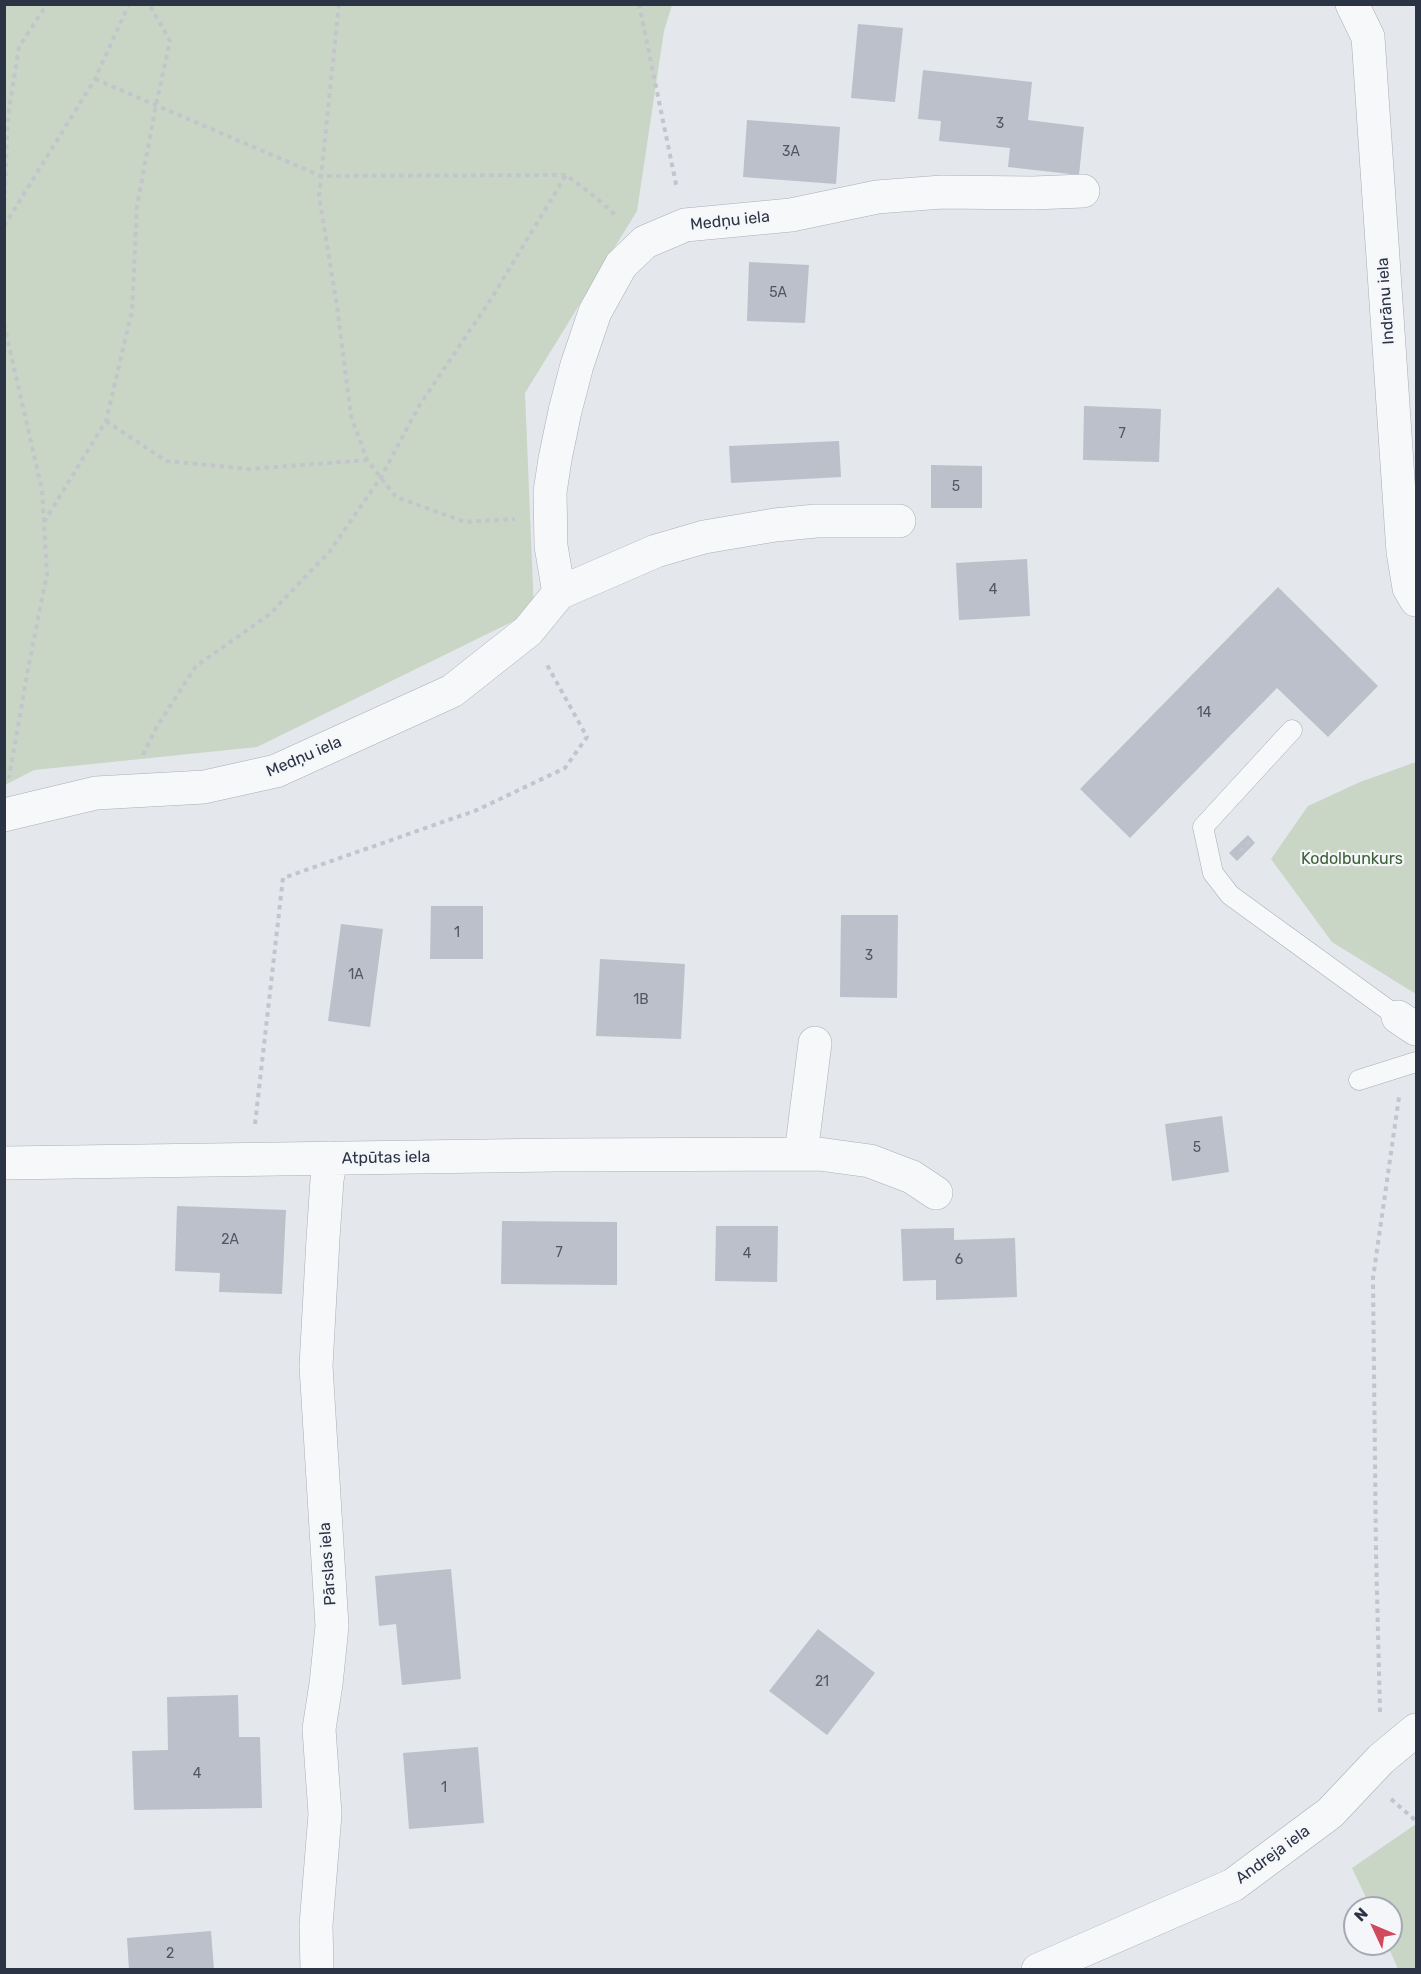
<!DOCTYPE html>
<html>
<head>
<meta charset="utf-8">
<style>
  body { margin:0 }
  #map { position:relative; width:1421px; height:1974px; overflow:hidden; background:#e4e7ec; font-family:Rubik,sans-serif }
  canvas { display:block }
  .frame { position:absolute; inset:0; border:6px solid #2b3445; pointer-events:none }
  .north { position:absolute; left:1343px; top:1896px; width:60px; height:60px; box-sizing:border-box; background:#f4f6f9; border:2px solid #a4a8b1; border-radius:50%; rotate:314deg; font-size:16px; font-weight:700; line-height:24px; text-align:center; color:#2b3445 }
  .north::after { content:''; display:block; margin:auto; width:21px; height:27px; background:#d1495b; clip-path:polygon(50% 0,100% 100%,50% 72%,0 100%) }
</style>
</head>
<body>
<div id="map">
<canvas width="1421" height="1974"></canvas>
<div class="frame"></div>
<div class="north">N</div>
</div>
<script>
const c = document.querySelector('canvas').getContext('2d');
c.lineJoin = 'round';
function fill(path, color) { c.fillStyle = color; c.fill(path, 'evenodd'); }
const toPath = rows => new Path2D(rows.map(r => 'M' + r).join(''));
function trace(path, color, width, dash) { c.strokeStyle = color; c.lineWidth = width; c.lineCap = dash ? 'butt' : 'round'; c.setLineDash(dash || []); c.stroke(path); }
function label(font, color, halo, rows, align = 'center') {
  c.font = font + ' Rubik,sans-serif'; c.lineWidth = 4.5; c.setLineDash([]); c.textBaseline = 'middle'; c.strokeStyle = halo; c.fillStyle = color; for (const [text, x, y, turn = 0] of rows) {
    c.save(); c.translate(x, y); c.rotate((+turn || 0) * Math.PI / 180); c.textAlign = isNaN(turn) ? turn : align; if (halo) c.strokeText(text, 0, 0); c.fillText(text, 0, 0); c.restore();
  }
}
fill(toPath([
  [5,5,672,5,664,31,637,211,525,393,534,611,257,747,34,770,5,785],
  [1416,762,1416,994,1332,942,1271,859,1308,806,1360,782],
  [1416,1824,1416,1969,1398,1969,1387,1944,1391,1944,1391,1908,1371,1908,1352,1868]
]), '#c9d6c5');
fill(toPath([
  [858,24,903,28,895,102,851,98],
  [923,70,1032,82,1028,120,1084,127,1079,175,1008,167,1010,148,939,141,941,121,918,119],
  [747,120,840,127,836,184,743,177],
  [749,262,809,265,805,323,747,321],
  [1084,406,1161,409,1159,462,1083,460],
  [839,441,841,477,731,483,729,446],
  [931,465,982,466,982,508,931,508],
  [1027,559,1030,616,959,620,956,563],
  [1278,587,1378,686,1328,737,1277,688,1130,838,1080,789],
  [1248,835,1255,843,1237,861,1229,853],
  [431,906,483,906,483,959,430,959],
  [841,915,898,915,897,998,840,997],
  [341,924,383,929,370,1027,328,1021],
  [600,959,685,964,681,1039,596,1036],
  [1222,1116,1229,1172,1172,1181,1165,1124],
  [177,1206,286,1210,282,1294,219,1292,220,1273,175,1271],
  [502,1221,617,1222,617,1285,501,1284],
  [716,1226,778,1226,777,1282,715,1281],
  [954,1228,954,1240,1015,1238,1017,1297,936,1300,936,1280,903,1281,901,1229],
  [451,1569,461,1679,402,1685,396,1624,379,1626,375,1576],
  [818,1629,875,1673,827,1735,769,1691],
  [238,1695,239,1737,260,1737,262,1808,134,1810,132,1751,168,1750,167,1697],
  [478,1747,484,1823,409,1829,403,1753],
  [211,1931,214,1970,129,1970,127,1938]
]), '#bbc0ca');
const service = toPath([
  [1292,730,1203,827,1213,873,1230,895,1398,1017],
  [1359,1080,1416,1062]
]);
const minor = toPath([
  [1352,4,1368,37,1403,552,1409,588,1416,600],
  [559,593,551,546,550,492,555,459,565,411,577,365,595,312,621,265,645,242,685,225,791,215,877,197,942,192,1033,193,1083,191],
  [4,815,96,793,204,787,276,771,452,691,528,631,559,593,656,551,704,537,775,525,816,521,899,521],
  [1398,1017,1416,1029],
  [801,1154,815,1043],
  [4,1163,555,1155,819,1154,870,1161,912,1177,936,1193],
  [317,1970,316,1925,325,1814,319,1729,326,1684,332,1626,316,1366,323,1239,327,1180,331,1158],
  [1038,1970,1233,1885,1330,1813,1381,1759,1416,1730]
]);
trace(service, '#a9aeb7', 21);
trace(minor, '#a9aeb7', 34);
trace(toPath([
  [339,4,319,196,337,306,351,416,367,460,396,497,465,522,515,519],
  [639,4,677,189],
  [95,79,321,176,566,175,594,196,618,217],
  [4,212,8,116,19,47,47,4],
  [4,226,95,79,129,4],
  [4,324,42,490,47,574,28,669,9,778],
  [106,421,166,461,249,469,367,460],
  [44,522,106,421,132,311,137,206,156,105,170,41,149,4],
  [143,755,156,728,196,666,270,614,330,551,381,477,419,406,491,299,566,175],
  [1240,851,1252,839],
  [255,1124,283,878,477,810,565,768,587,737,546,663],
  [1380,1712,1376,1553,1373,1278,1399,1097],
  [1391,1799,1416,1821]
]), '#c2c5cb', 4, [4.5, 4.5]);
trace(service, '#f7f8fa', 20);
trace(minor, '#f7f8fa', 33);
label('14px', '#4f5766', null, [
  ["3",1000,124],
  ["3A",791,152],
  ["5A",778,293],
  ["7",1122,434],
  ["5",956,487],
  ["4",993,590],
  ["14",1204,713],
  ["1",457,933],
  ["3",869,956],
  ["1A",356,975],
  ["1B",641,1000],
  ["5",1197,1148],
  ["2A",230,1240],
  ["7",559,1253],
  ["4",747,1254],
  ["6",959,1260],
  ["21",822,1682],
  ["4",197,1774],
  ["1",444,1788],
  ["2",170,1954]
]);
label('16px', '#2b3445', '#f4f6f9', [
  ["Medņu iela",730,221,-6],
  ["Indrānu iela",1386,301,-94],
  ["Medņu iela",304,757,-23],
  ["Atpūtas iela",386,1158,-1],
  ["Pārslas iela",328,1564,-94],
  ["Andreja iela",1273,1855,-36]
]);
label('16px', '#3f6138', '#f4f6f9', [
  ["Kodolbunkurs",1352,859]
]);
</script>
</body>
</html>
